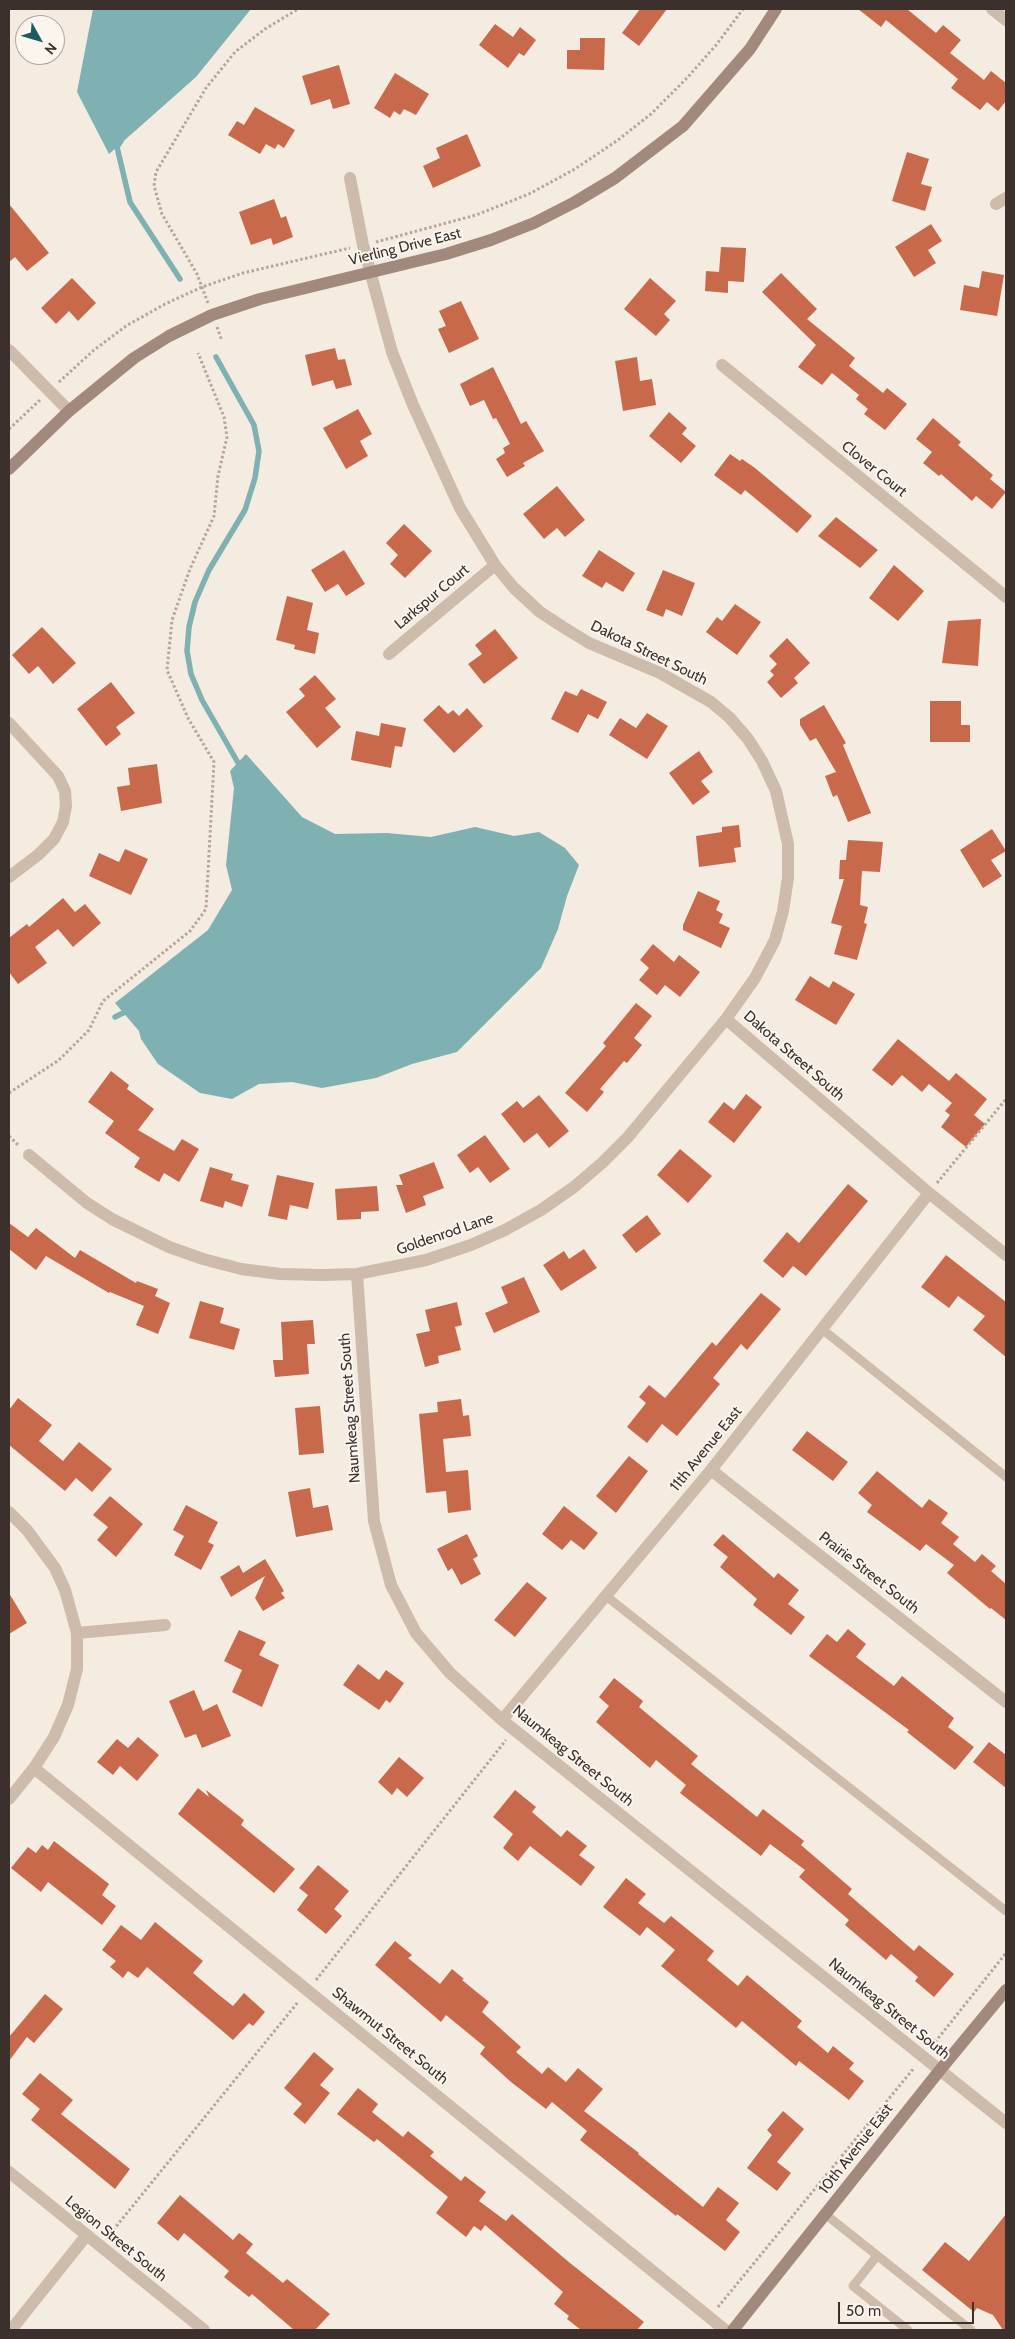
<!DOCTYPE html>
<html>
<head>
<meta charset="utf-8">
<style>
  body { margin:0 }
  #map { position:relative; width:1015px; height:2339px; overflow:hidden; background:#f4ebe1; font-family:Cabin,sans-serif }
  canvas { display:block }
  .frame { position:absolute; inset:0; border:10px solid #3b302b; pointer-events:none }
  .north { position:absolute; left:15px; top:15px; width:50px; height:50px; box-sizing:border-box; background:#fbf5ee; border:1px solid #aea6a0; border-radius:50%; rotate:129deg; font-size:14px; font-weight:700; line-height:20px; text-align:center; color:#3b302b }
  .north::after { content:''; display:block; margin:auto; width:18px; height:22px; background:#1f5a5e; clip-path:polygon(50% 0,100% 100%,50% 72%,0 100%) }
  .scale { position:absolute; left:838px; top:2302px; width:136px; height:22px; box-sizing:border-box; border:2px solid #3b302b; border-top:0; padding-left:6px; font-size:15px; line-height:18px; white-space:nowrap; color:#3b302b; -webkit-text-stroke:4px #fbf5ee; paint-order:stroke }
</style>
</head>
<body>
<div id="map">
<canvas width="1015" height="2339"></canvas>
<div class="frame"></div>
<div class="north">N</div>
<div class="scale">50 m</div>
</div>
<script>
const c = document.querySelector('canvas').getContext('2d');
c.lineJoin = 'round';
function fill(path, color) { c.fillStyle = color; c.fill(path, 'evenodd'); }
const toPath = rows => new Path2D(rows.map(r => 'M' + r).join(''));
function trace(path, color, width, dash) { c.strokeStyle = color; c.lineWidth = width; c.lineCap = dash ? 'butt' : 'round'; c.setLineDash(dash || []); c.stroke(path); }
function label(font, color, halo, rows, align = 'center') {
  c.font = font + ' Cabin,sans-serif'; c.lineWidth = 4; c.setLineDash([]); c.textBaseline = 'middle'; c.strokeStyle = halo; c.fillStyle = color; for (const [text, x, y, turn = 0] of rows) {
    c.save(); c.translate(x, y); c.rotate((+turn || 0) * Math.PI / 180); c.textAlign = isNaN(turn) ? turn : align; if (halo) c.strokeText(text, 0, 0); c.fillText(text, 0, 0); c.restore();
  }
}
fill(toPath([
  [93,9,251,9,196,77,109,154,77,92],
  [246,754,302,817,335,834,387,833,431,837,475,827,514,836,539,832,565,848,579,865,567,896,558,929,541,968,457,1052,412,1064,376,1078,322,1088,292,1082,259,1084,232,1099,200,1093,158,1064,141,1039,139,1031,115,1003,208,930,232,890,226,865,234,788,230,771]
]), '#7fb0b2');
trace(toPath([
  [121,141,117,147,130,202,180,279],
  [216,357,254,425,259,451,255,478,245,510,209,570,195,602,189,627,187,651,191,674,202,700,241,768],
  [115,1017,129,1010]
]), '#7fb0b2', 5.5);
fill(toPath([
  [640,9,667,9,639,46,622,33],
  [858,9,907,9,936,33,943,25,961,40,950,53,984,80,991,71,1006,83,1006,101,998,111,987,102,980,110,951,88,958,79,886,20,881,27],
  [495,24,513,37,520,27,536,40,524,56,519,53,508,68,479,45],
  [580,38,605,38,604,70,567,69,567,50,580,50],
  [339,65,350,104,333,109,330,99,311,105,302,76],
  [395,73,429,94,416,115,404,109,400,115,394,111,390,118,374,108],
  [255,107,295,130,284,148,278,144,275,149,266,144,260,154,228,135,237,121,244,125],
  [467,134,481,166,433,188,423,166,440,158,436,148],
  [907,152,929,159,921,184,932,187,925,211,892,201],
  [274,199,281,218,286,216,293,237,273,245,271,238,251,245,239,212],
  [9,204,49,253,27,271,15,257,9,262],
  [931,224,942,241,928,250,936,263,914,277,895,247],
  [721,247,746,248,744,282,728,281,728,293,705,291,706,271,719,272],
  [982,271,1004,275,997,316,960,310,964,285,979,288],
  [781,273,817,309,807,319,855,358,849,366,883,393,887,388,907,404,885,430,864,414,868,409,856,399,859,395,832,373,822,385,798,367,816,345,762,292],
  [72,278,96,303,78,321,69,311,56,324,41,308],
  [650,278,676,301,664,314,670,320,656,336,624,309],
  [461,301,479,339,449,353,438,329,446,326,439,311],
  [335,348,338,360,345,359,352,385,336,389,333,380,312,386,305,355],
  [637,357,640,381,652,379,656,405,623,411,615,361],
  [493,367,521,424,526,421,544,451,523,463,525,466,507,477,496,459,505,453,503,448,510,444,496,418,493,419,484,400,470,406,460,384],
  [358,409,372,434,360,441,368,456,346,469,323,428],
  [669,412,687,428,682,434,696,446,681,463,649,436],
  [933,418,961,442,958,445,993,475,990,479,1006,492,992,509,976,496,972,501,941,474,939,476,923,463,932,452,916,439],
  [730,454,740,461,742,459,755,468,812,516,797,533,745,490,741,495,714,475],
  [557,486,585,520,565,537,557,528,544,539,523,514],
  [836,517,878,550,860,568,818,536],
  [404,524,432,551,405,578,390,564,398,555,386,543],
  [344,550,365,584,346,596,338,584,325,592,311,570],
  [599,550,635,573,623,592,606,582,602,588,582,576],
  [894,565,924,591,898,621,869,598],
  [663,570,695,583,682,616,666,609,663,617,646,610],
  [287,596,313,603,307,630,319,633,315,654,294,649,295,645,276,640],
  [735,604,761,622,737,655,706,632,717,617,722,621],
  [981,619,978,666,942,663,948,621],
  [42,627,76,663,53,684,38,666,29,674,12,655],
  [495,629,518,658,484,684,468,664,482,654,475,645],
  [787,638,810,663,794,678,798,683,781,698,767,682,774,675,770,671,777,664,769,656],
  [315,675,336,699,325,708,341,727,317,748,286,712,305,696,299,689],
  [111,682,135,713,116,727,121,734,106,746,77,709],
  [581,689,607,702,598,719,588,714,578,733,551,719,565,691,577,696],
  [930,701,961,701,961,725,970,725,970,742,930,742],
  [439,705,448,714,453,710,459,716,467,708,483,726,454,753,423,720],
  [824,705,846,743,843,745,871,813,848,822,837,795,833,797,825,776,836,772,816,738,810,741,800,725,800,719],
  [647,713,668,726,647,759,609,735,620,718,636,728],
  [381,723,406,728,402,747,395,746,391,768,351,760,356,731,379,736],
  [699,751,713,772,701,781,710,792,693,805,669,773],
  [157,764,162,803,121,811,117,787,130,785,128,768],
  [739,825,741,847,734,848,736,862,699,867,696,836,722,832,722,827],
  [992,829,1006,851,991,860,1002,876,983,888,960,850],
  [848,840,883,842,880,872,862,871,860,905,868,907,864,923,867,924,857,960,834,954,842,926,831,923,844,879,839,879,840,860,846,860],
  [125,849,148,859,131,895,89,876,99,853,119,862],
  [698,891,720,901,716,910,723,914,719,923,730,928,721,948,683,930,683,925],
  [63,898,75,912,85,904,101,923,73,947,58,929,35,947,47,963,18,984,9,972,9,938,27,924,29,927],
  [653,944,674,962,679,955,700,972,680,997,665,985,657,995,639,980,649,968,640,960],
  [810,976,829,988,833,981,855,994,836,1025,795,1000],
  [636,1003,652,1016,634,1038,642,1045,627,1063,624,1061,600,1089,604,1092,587,1112,565,1093,606,1046,603,1043],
  [898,1039,949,1081,956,1073,987,1099,974,1115,985,1124,966,1147,941,1127,950,1115,945,1111,952,1103,929,1084,922,1092,902,1075,892,1086,872,1070],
  [111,1071,129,1085,127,1089,154,1109,138,1130,174,1151,182,1139,199,1149,179,1182,164,1173,159,1182,134,1167,140,1158,105,1133,114,1121,88,1102],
  [746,1094,762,1107,734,1143,708,1122,724,1102,734,1110],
  [539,1095,569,1131,549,1148,537,1133,524,1143,501,1114,517,1101,523,1108],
  [485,1135,510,1169,490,1183,478,1167,470,1173,457,1155],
  [680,1149,712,1176,688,1203,657,1175],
  [434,1162,444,1188,423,1196,426,1205,406,1213,396,1185,403,1185,399,1175],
  [210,1167,233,1174,231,1180,249,1185,242,1207,225,1201,223,1208,200,1201],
  [277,1175,314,1183,308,1209,290,1205,287,1220,268,1216],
  [848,1184,868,1201,806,1276,793,1266,783,1278,763,1261,787,1232,799,1243],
  [377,1186,379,1211,361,1212,361,1219,337,1220,335,1189],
  [647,1215,661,1234,636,1253,622,1235],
  [9,1223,28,1237,36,1228,75,1258,80,1250,136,1283,137,1281,158,1289,155,1296,170,1303,158,1334,136,1325,144,1306,110,1292,109,1293,46,1256,36,1270,9,1249],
  [584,1249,597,1268,561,1291,543,1265,564,1251,569,1259],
  [946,1255,1006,1302,1006,1357,973,1330,985,1316,958,1296,949,1308,921,1287],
  [524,1277,540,1312,494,1333,485,1313,508,1303,501,1287],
  [761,1293,781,1309,747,1350,741,1344,713,1378,720,1384,677,1436,662,1424,647,1443,627,1427,646,1403,639,1397,649,1385,665,1398,712,1342,716,1346],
  [200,1301,224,1308,220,1323,240,1329,234,1350,189,1338],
  [457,1302,462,1325,455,1327,461,1350,438,1356,439,1363,425,1367,416,1334,430,1331,425,1310],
  [313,1320,315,1344,307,1344,309,1374,275,1377,273,1360,283,1360,281,1322],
  [18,1398,52,1425,39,1441,63,1461,79,1442,112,1469,92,1492,76,1478,65,1491,9,1445,9,1410],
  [461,1399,463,1416,469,1415,471,1436,443,1439,446,1472,468,1470,471,1510,448,1513,446,1491,426,1493,419,1414,438,1412,437,1402],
  [320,1406,324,1453,299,1455,295,1408],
  [807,1431,848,1462,833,1481,792,1450],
  [629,1456,648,1471,616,1513,596,1496],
  [877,1471,922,1508,929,1499,948,1513,941,1523,959,1537,953,1544,975,1562,982,1554,996,1566,991,1571,1006,1584,1006,1620,991,1608,990,1609,947,1573,954,1565,926,1544,920,1551,867,1512,872,1505,858,1493],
  [310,1488,313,1508,328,1505,333,1530,296,1537,288,1492],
  [110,1496,143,1524,116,1557,97,1540,108,1527,93,1515],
  [186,1505,218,1522,208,1542,214,1545,201,1570,174,1555,184,1536,173,1530],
  [564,1506,598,1533,584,1550,571,1540,562,1550,542,1534],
  [467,1534,478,1556,473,1559,481,1574,461,1585,452,1568,448,1571,437,1549],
  [723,1534,774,1578,778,1573,799,1590,788,1604,805,1617,791,1635,753,1605,757,1599,720,1567,728,1557,713,1545],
  [265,1559,284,1591,281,1593,285,1598,263,1611,255,1598,265,1576,231,1597,220,1577,239,1565,243,1573],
  [527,1582,547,1598,515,1637,494,1620],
  [9,1593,27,1623,9,1634],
  [848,1629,866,1644,856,1657,894,1686,902,1676,954,1718,948,1727,974,1747,955,1770,907,1732,909,1730,809,1656,827,1634,837,1642],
  [239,1630,266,1642,259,1655,279,1665,262,1707,232,1692,242,1670,224,1661],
  [358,1664,379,1680,386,1670,404,1683,390,1703,386,1700,379,1710,343,1685],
  [614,1678,643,1701,639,1707,698,1756,691,1764,757,1817,763,1809,804,1841,801,1845,852,1889,848,1894,914,1951,919,1945,954,1974,934,1997,915,1981,918,1977,891,1954,886,1960,845,1925,849,1920,799,1877,805,1870,770,1844,761,1856,680,1793,686,1785,656,1760,650,1768,596,1722,609,1706,599,1697],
  [194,1690,203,1711,217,1704,231,1736,202,1748,196,1734,185,1738,169,1701],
  [138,1737,159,1755,137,1781,120,1766,113,1775,97,1762,117,1739,128,1748],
  [989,1742,1006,1755,1006,1788,973,1762],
  [399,1757,424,1778,407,1797,397,1788,392,1795,378,1782],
  [198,1788,209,1797,206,1790,244,1820,241,1825,295,1869,274,1893,178,1814],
  [515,1790,536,1807,532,1812,561,1837,567,1830,587,1846,579,1855,595,1867,581,1886,530,1846,518,1861,503,1848,513,1834,493,1817],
  [54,1841,109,1884,102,1895,116,1906,102,1925,48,1882,41,1892,11,1868,28,1847,36,1853,42,1845,48,1850],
  [318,1865,349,1891,334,1909,342,1916,326,1934,297,1910,308,1895,299,1888],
  [626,1878,646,1894,638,1903,664,1923,671,1916,714,1951,707,1960,738,1986,747,1975,802,2021,797,2027,828,2053,833,2046,854,2063,849,2069,864,2081,849,2100,799,2061,796,2066,742,2021,736,2028,661,1966,675,1950,647,1927,640,1936,603,1907],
  [155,1922,203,1961,193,1973,219,1995,233,2006,244,1993,265,2012,253,2026,249,2023,233,2040,147,1967,138,1978,128,1971,123,1978,110,1967,116,1961,102,1950,121,1925,141,1940],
  [395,1941,412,1955,408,1958,440,1984,452,1969,464,1979,462,1980,489,2002,482,2012,521,2047,516,2052,542,2074,548,2067,566,2082,578,2068,603,2089,584,2111,639,2153,638,2154,703,2207,718,2187,739,2203,726,2220,740,2232,725,2251,677,2214,676,2216,580,2140,587,2131,552,2102,546,2109,511,2082,480,2054,485,2047,446,2015,441,2022,375,1965],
  [45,1994,63,2009,34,2043,27,2037,9,2061,9,2037],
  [314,2052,334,2069,320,2085,330,2093,305,2124,293,2114,302,2104,284,2088],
  [40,2073,73,2100,61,2114,130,2169,115,2189,31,2120,40,2109,22,2094],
  [358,2088,378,2104,372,2112,403,2137,408,2131,434,2152,430,2156,461,2181,465,2176,486,2192,479,2201,506,2221,512,2214,570,2263,644,2322,637,2330,581,2330,567,2319,569,2316,554,2304,563,2292,485,2225,481,2231,474,2226,466,2237,436,2213,448,2197,377,2139,374,2142,337,2114],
  [783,2111,804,2129,777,2162,791,2173,777,2191,747,2168,772,2135,767,2130],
  [180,2195,233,2240,239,2233,253,2244,246,2253,283,2283,287,2279,330,2314,315,2330,294,2330,252,2294,249,2297,224,2277,229,2271,184,2233,178,2241,157,2223],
  [1006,2214,1006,2330,1003,2330,993,2315,977,2308,974,2312,922,2270,945,2242,969,2261]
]), '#c8694b');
trace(toPath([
  [376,242,476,215,529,194,575,169,618,140,651,114,688,77,717,44,743,9],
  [208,303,197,274,162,214,154,186,156,172,206,88,235,52,265,29,298,9],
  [217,327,222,341],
  [59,382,94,350,126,326,165,304,202,287,243,273,350,248],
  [9,429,40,400],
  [9,1093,59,1060,89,1030,103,1001,190,931,206,909,214,762,188,718,167,670,172,620,190,569,214,516,218,476,227,437,224,417,198,353],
  [9,1136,19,1146],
  [937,1183,1006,1099],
  [316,1980,506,1740],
  [932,2046,1006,1953],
  [110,2234,298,2002],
  [718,2307,914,2068]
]), '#b9a596', 3, [2.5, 2.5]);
trace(toPath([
  [822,1329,1006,1477],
  [606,1596,1006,1911],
  [825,2214,971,2330],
  [876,2257,853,2286,908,2330]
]), '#cdbbac', 9);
trace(toPath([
  [992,9,1006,20],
  [996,204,1006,198],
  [9,350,69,411],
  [722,365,1006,597],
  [389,654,495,565],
  [9,723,58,776,65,791,66,806,63,822,54,839,38,855,9,877],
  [726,1019,929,1193,1006,1255],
  [29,1155,87,1203,112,1219,169,1247,203,1259,241,1269,280,1274,322,1275,357,1274,426,1260,471,1245,505,1230,541,1210,574,1187,602,1163,628,1137,726,1019,755,978,775,940,783,911,788,878,788,844,776,791,762,761,748,739,730,718,711,702,660,673,589,643,563,627,540,612,514,588,495,565,460,508,413,405,392,352,363,245,350,178],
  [357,1274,374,1521,391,1585,416,1633,450,1673,502,1720,1006,2123],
  [711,1470,1006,1702],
  [9,1512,27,1530,55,1568,65,1590,77,1633,77,1669,68,1705,54,1737,34,1768,9,1799],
  [77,1633,165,1625],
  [502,1720,711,1470,929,1193],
  [34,1768,725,2330],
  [9,2172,204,2330],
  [11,2330,86,2236]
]), '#cdbbac', 12);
trace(toPath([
  [9,469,69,411,134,358,169,336,212,315,260,299,446,254,491,240,534,223,575,202,615,178,683,126,750,49,776,9],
  [733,2330,940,2070,1006,1990]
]), '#a18a7d', 12);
label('15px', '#3b302b', '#fbf5ee', [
  ["Vierling Drive East",405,247,-14],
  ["Clover Court",874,469,39],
  ["Larkspur Court",432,597,-40],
  ["Dakota Street South",649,653,26],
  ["Dakota Street South",794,1056,41],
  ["Goldenrod Lane",445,1234,-19],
  ["Naumkeag Street South",350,1408,-94],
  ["11th Avenue East",706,1449,-51],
  ["Prairie Street South",869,1573,38],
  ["Naumkeag Street South",573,1756,39],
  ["Naumkeag Street South",889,2009,39],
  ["Shawmut Street South",390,2036,39],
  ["10th Avenue East",856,2149,-52],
  ["Legion Street South",116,2239,39]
]);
</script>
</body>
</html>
